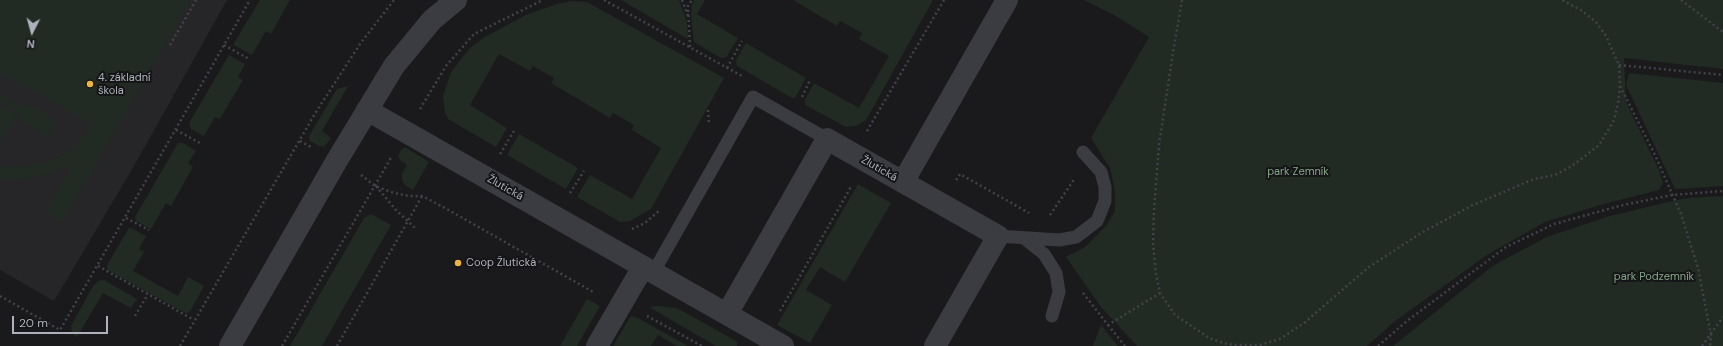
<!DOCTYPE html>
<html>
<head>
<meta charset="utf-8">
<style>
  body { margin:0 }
  #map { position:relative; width:1723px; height:346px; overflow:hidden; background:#1a1a1c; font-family:"DM Sans",sans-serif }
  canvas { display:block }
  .north { position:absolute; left:12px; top:12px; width:40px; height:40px; -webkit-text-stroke:3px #151517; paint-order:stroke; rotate:186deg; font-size:11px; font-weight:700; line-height:16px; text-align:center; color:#acb1bb }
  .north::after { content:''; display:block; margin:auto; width:14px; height:18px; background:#acb1bb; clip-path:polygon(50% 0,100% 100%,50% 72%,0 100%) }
  .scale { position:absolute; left:12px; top:316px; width:96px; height:18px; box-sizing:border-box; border:2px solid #acb1bb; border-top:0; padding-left:5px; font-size:12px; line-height:14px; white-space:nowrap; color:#acb1bb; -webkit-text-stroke:3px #151517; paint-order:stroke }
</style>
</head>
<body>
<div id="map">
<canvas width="1723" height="346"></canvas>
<div class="north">N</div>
<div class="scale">20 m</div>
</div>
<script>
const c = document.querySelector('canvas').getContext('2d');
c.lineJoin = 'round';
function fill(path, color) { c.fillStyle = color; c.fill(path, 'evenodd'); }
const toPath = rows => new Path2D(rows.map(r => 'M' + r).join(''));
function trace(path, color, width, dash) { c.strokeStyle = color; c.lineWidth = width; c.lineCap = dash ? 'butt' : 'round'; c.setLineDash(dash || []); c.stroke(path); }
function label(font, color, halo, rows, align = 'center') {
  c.font = font + ' "DM Sans",sans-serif'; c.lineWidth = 4; c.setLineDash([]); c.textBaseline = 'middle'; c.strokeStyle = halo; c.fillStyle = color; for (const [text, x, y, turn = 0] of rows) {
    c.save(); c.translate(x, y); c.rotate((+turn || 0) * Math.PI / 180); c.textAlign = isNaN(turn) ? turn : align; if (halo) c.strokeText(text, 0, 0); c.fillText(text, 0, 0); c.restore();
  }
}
fill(toPath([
  [0,0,227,0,134,166,54,301,0,270]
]), '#262629');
fill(toPath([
  [0,0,190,0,63,221,46,211,72,165,51,174,31,178,9,180,0,180,0,167,29,166,47,162,64,155,78,143,92,124,0,72],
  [260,0,290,0,271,34,266,31,252,55,234,45,234,43],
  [621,0,679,0,687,22,688,39],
  [694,0,705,0,697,14,738,38,727,56,724,58,719,57,694,42,691,17,692,5],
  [793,0,933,0,866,120,856,126,846,127,805,105,805,100,814,83,859,108,889,56,859,39,862,33,840,21,837,26],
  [1084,0,1723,0,1723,69,1624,58,1626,102,1658,168,1663,183,1659,190,1600,205,1545,222,1487,255,1394,322,1367,346,1137,346,1101,307,1066,257,1085,247,1106,226,1115,211,1115,192,1110,168,1091,138,1149,37,1116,16],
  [571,1,587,2,724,78,651,209,630,221,620,222,577,197,590,175,632,199,661,148,632,130,634,125,613,113,610,118,551,83,554,78,533,66,530,71,499,54,470,105,507,128,496,147,448,119,445,113,443,96,451,72,470,48,483,38,526,15,557,4],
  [746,43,806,78,795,98,792,98,737,66,736,60],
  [229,55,245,64,238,77,243,80,220,119,215,117,204,136,191,129,189,123],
  [1629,73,1723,83,1723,186,1675,189,1626,85],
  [348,86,322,131,331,138,324,147,319,146,310,141,309,136,337,89],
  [0,94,23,108,26,103,57,121,47,137,17,118,20,113,0,101],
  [0,104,17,114,0,143],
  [519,134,578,168,566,189,507,155],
  [178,143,183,143,196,151,188,163,193,167,171,206,166,203,151,229,136,221,135,217],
  [405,147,429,162,413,190,405,185,402,180,402,174,407,165,400,160,398,156,401,150],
  [858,184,891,203,845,282,820,267,806,290,832,305,810,343,777,325],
  [1723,196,1723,346,1393,346,1494,265,1547,237,1610,216,1668,202,1688,198],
  [371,214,391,225,322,346,290,346,364,218],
  [129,228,131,228,146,236,139,249,144,252,133,271,178,296,188,277,204,286,191,310,188,313,185,313,108,270,107,265],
  [104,280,137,299,131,308,103,293,77,337,72,333,71,326,93,286,98,281],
  [587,299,600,306,577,346,560,346],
  [658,306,677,308,729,337,737,342,737,346,716,346,649,307],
  [632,316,638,318,688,346,677,346,658,335,651,346,613,346,629,319],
  [1101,325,1118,346,1093,346]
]), '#212a23');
trace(toPath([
  [604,0,742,76],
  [682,0,688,16],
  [1182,0,1173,52,1159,145,1154,210,1153,244,1156,274,1160,293,1175,315,1209,338,1227,344,1238,345,1260,345,1280,339,1304,323,1369,267,1421,233,1473,205,1534,179,1555,175,1572,166,1599,145,1614,120,1618,103,1620,86,1619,65,1606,36,1596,22,1581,10,1562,0],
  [1681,0,1723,32],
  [170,45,196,0],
  [224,45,249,59],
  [690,47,688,6,692,0],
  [1619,65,1723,75],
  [727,68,742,41],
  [1620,86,1655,155,1681,214,1698,268,1711,335,1710,346],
  [802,97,810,80],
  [420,109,446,66,474,34,543,0],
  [708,110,709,125],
  [176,130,200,143],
  [867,131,944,0],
  [300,141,311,147],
  [500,154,514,131],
  [361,175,375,186,394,193,409,196,422,196,445,208,595,293],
  [956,180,960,174,1029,213],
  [376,186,396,210,415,228],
  [570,193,584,171],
  [1050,215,1075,178],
  [126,218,149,230],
  [632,229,645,223,659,211],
  [98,266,194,320],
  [1083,293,1108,325,1160,293],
  [0,296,60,330,250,0],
  [780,311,852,185],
  [135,316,148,294],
  [647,316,702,346],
  [1108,325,1125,346],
  [180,346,316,112,360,44,394,0],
  [282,346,392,156],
  [337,346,422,196],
  [1378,346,1407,321,1506,247,1554,224,1623,205,1672,195,1723,191],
  [1702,346,1723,317]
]), '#414348', 2.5, [2, 3]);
trace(toPath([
  [998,236,1059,240,1076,237,1097,221,1105,201,1105,187,1101,172,1083,152],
  [1025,239,1044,254,1056,273,1059,292,1052,316],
  [653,273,753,97,827,139]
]), '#3b3c41', 13);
trace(toPath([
  [367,110,783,346],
  [903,182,1007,0],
  [727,314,827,139,998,236,935,346],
  [230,346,336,162,394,66,432,20,456,0],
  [597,346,643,267]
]), '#3b3c41', 22);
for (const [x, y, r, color] of [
  [90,84,4,"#f0b33e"],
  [458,263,4,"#f0b33e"]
]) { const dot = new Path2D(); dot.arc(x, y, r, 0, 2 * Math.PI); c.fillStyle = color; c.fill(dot); trace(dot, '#151517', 1.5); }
label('11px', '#acb1bb', '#151517', [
  ["4. základní",98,78],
  ["škola",98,91],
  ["Coop Žlutická",466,263]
], 'left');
label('11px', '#acb1bb', '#151517', [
  ["Žlutická",879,169,30],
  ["Žlutická",505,188,30]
]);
label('11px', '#84a686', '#151517', [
  ["park Zemník",1298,172],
  ["park Podzemník",1654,277]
]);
</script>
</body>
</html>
